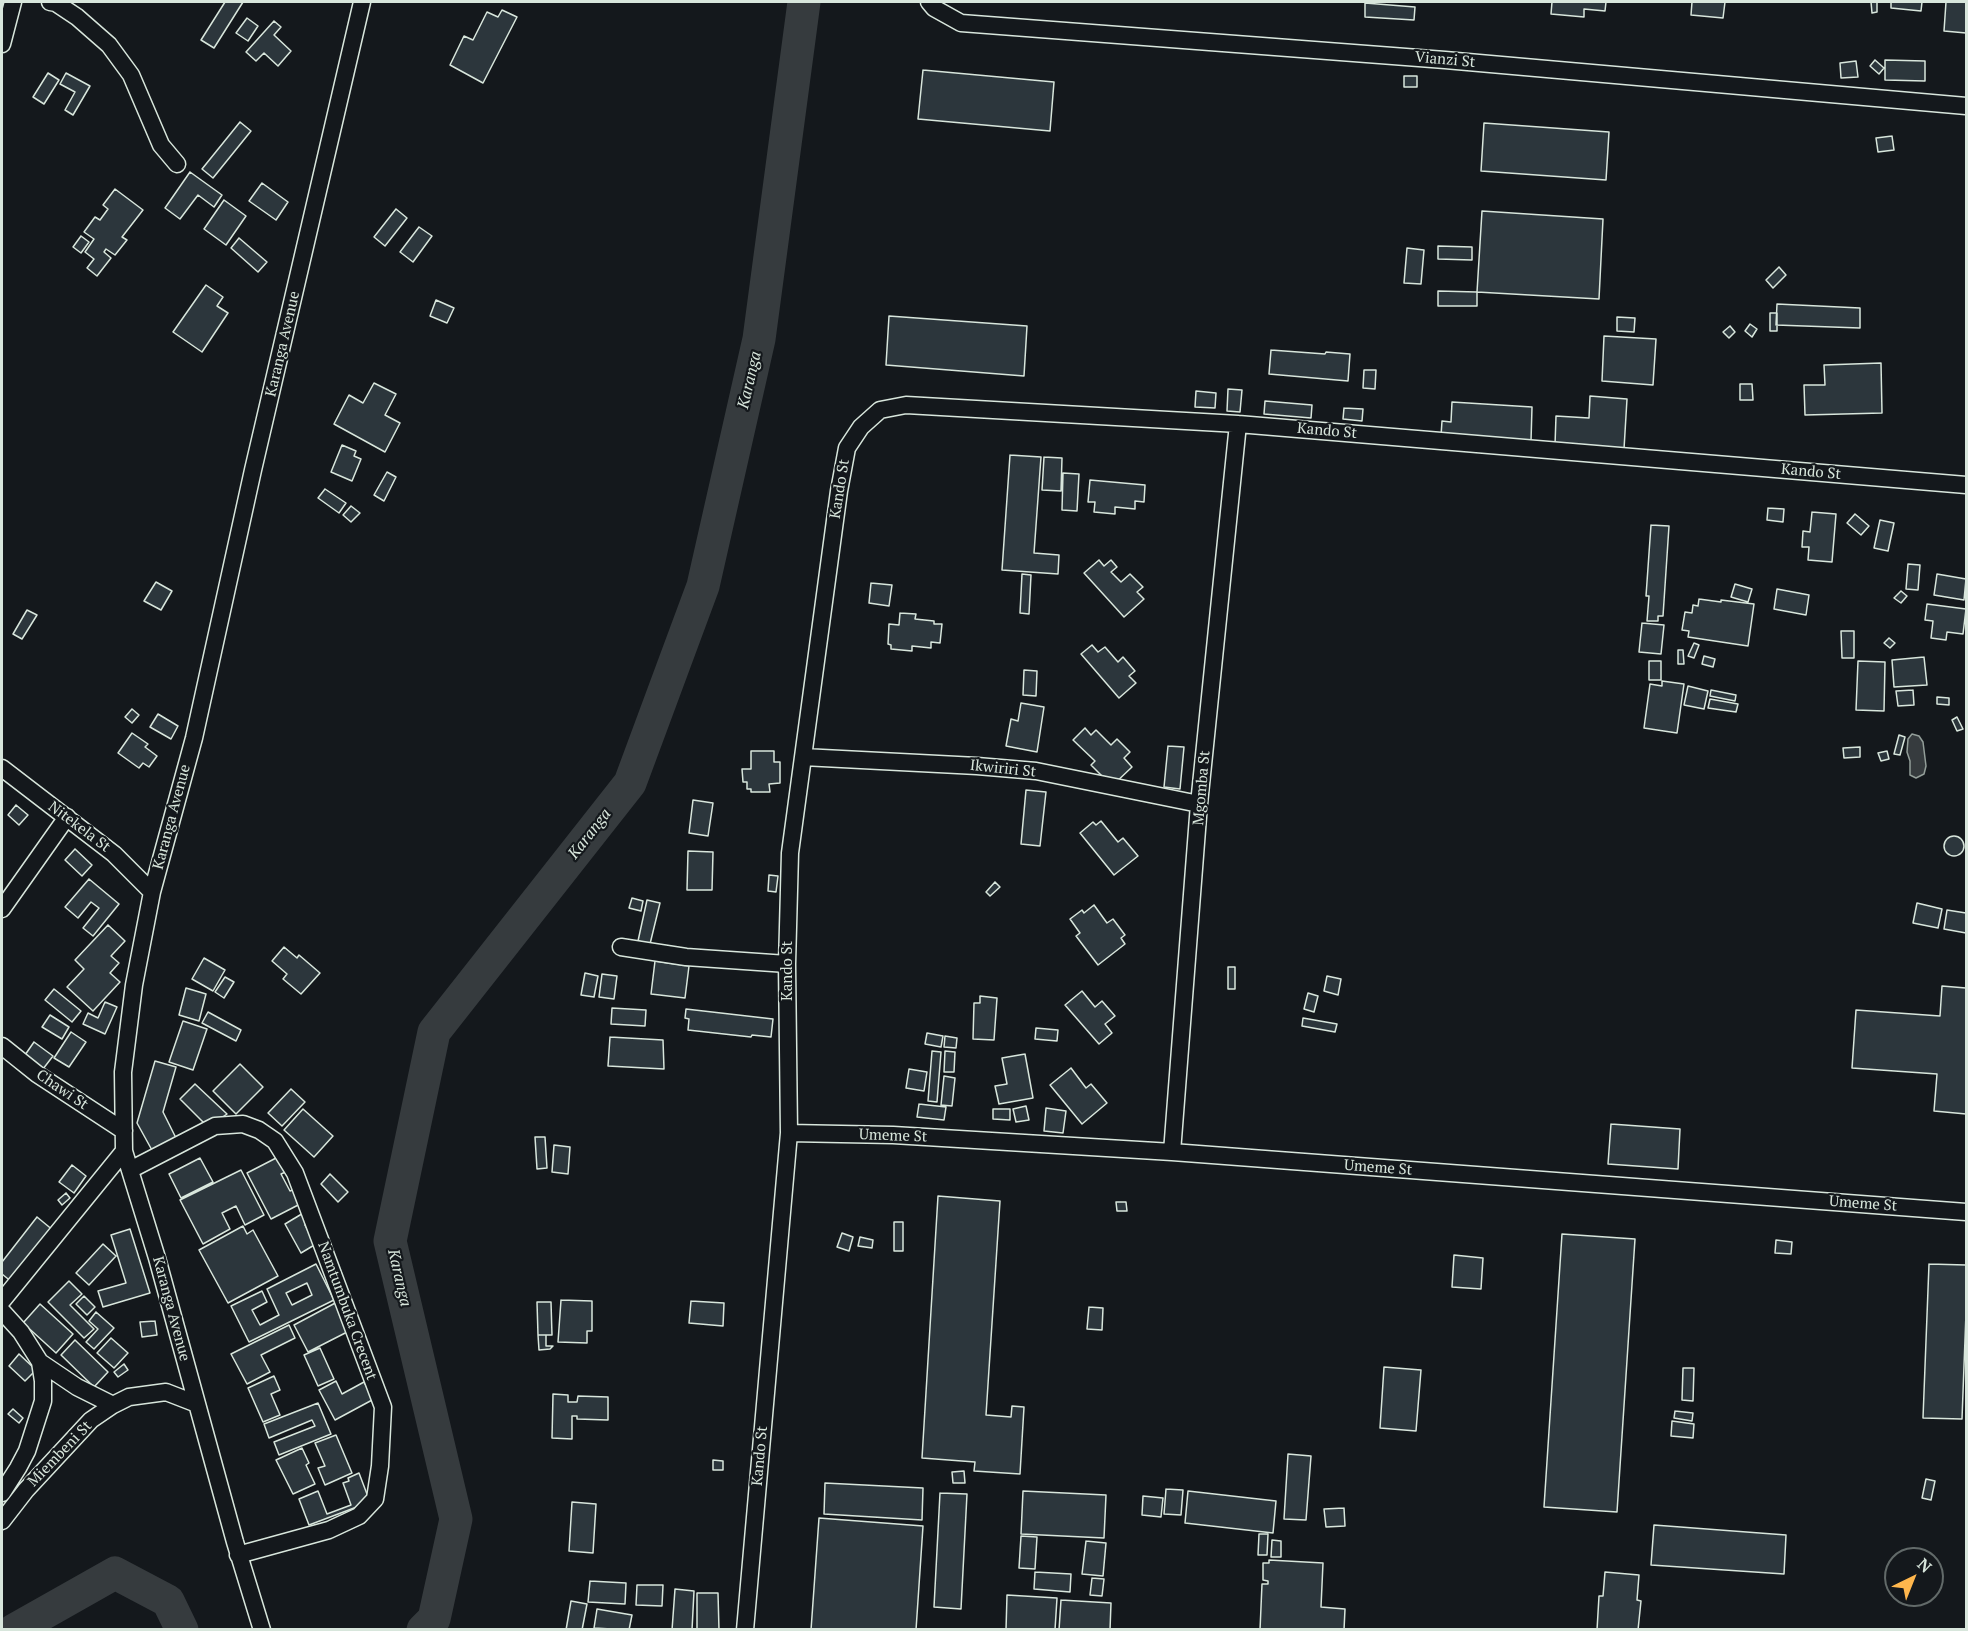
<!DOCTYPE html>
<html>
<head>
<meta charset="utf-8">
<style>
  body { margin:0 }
  #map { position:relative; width:1968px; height:1631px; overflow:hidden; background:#14181c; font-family:"PT Serif",serif }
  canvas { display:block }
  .frame { position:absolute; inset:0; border:3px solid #d8e6dc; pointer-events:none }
  .north { position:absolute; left:1884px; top:1547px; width:60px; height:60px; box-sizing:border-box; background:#14181c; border:2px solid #626a69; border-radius:50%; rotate:43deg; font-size:16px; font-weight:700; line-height:24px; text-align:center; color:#d8e6dc }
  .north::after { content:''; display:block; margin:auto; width:21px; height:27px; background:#ffb74d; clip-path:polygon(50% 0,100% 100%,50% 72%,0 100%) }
</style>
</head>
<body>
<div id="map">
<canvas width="1968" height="1631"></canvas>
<div class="frame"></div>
<div class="north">N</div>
</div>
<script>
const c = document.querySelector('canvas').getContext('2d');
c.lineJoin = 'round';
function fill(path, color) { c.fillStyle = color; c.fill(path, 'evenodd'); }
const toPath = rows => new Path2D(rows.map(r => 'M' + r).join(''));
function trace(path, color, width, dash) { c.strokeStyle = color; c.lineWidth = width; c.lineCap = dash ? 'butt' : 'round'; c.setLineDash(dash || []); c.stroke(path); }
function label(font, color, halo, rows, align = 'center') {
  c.font = font + ' "PT Serif",serif'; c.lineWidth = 4.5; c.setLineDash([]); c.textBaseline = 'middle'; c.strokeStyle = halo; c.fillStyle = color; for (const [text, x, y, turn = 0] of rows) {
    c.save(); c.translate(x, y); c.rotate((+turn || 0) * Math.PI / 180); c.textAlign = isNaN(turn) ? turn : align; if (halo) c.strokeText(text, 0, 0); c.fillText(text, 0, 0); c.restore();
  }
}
const water = toPath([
  [1912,734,1919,736,1923,742,1926,766,1924,774,1916,778,1910,775,1910,761,1907,752,1908,739,1912,734]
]);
fill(water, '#363b3e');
trace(water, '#939e99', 1.5);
trace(toPath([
  [14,1630,115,1573,168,1601,182,1630],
  [423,1630,434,1619,456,1519,390,1241,434,1032,630,783,703,586,759,339,804,2]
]), '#363b3e', 33);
const building = toPath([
  [225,2,243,2,214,48,201,40,225,2],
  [1552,2,1606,2,1605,11,1584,9,1584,17,1551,14,1552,2],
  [1692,2,1725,2,1723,18,1691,15,1692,2],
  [1871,2,1877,2,1877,12,1872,13,1871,2],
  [1891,2,1922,2,1921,11,1891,8,1891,2],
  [1946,2,1966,2,1966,33,1944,31,1946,2],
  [1365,3,1415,7,1414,20,1365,17,1365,3],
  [502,10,517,17,483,83,450,65,464,36,473,40,487,12,498,17,502,10],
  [247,18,258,26,248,41,236,33,247,18],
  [274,21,281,27,274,35,291,51,278,66,264,53,256,61,246,52,274,21],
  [1875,60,1884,68,1879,74,1870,66,1875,60],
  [1885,60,1925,61,1925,81,1885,80,1885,60],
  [1856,61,1858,77,1841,78,1840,63,1856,61],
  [923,70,1054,82,1050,131,918,119,923,70],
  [48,73,59,80,44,104,33,97,48,73],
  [66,73,90,86,73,115,65,110,75,92,60,84,66,73],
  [1404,76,1417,76,1417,87,1404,87,1404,76],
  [240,122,251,131,213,178,202,169,240,122],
  [1484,123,1609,132,1606,180,1481,171,1484,123],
  [1892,136,1894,150,1878,152,1876,138,1892,136],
  [190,172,222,195,214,207,198,195,180,219,165,208,190,172],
  [262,183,288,202,276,220,249,201,262,183],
  [115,189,143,210,122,237,127,240,115,255,106,249,104,252,111,258,97,276,87,268,94,259,85,252,94,239,84,232,95,217,100,220,108,209,103,205,115,189],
  [224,200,246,216,226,245,204,229,224,200],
  [396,209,407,218,385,246,374,237,396,209],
  [1482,211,1603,219,1599,299,1477,292,1482,211],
  [419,227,432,236,413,262,400,252,419,227],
  [81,236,89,242,81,253,73,247,81,236],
  [239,238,267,262,258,272,231,248,239,238],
  [1438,246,1472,247,1472,260,1438,259,1438,246],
  [1407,248,1424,250,1421,284,1404,283,1407,248],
  [1779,267,1786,275,1773,288,1766,280,1779,267],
  [206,285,223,297,217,306,228,313,202,352,173,332,206,285],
  [1438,291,1477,292,1477,306,1438,306,1438,291],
  [436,300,454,308,447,323,430,316,436,300],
  [1777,304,1860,308,1860,328,1776,325,1777,304],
  [1770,313,1777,313,1777,331,1770,331,1770,313],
  [889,316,1027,326,1024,376,886,365,889,316],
  [1617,317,1635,318,1634,332,1617,331,1617,317],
  [1750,324,1757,329,1752,337,1745,331,1750,324],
  [1730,326,1735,332,1729,338,1723,332,1730,326],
  [1604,336,1656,339,1653,385,1602,381,1604,336],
  [1271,350,1325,354,1326,352,1350,354,1348,381,1269,374,1271,350],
  [1881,363,1882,413,1805,415,1804,385,1825,385,1824,365,1881,363],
  [1364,370,1376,370,1375,389,1363,388,1364,370],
  [374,383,396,394,385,415,400,423,385,452,334,424,349,395,363,403,374,383],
  [1740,384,1752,384,1753,400,1740,400,1740,384],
  [1228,389,1242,390,1240,412,1227,411,1228,389],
  [1196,391,1216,393,1215,408,1195,407,1196,391],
  [1590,396,1627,399,1624,449,1555,445,1556,416,1589,418,1590,396],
  [1265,401,1312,405,1311,418,1264,414,1265,401],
  [1452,402,1532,407,1531,441,1441,436,1442,421,1451,422,1452,402],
  [1344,408,1363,409,1362,421,1343,419,1344,408],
  [342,445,356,451,354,456,361,459,352,481,331,472,342,445],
  [1010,455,1041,457,1034,553,1059,555,1058,574,1002,570,1010,455],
  [1044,457,1062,458,1061,491,1042,490,1044,457],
  [387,472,396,477,384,501,374,495,387,472],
  [1063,473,1079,474,1077,511,1062,510,1063,473],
  [1090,480,1145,485,1144,502,1135,501,1135,509,1115,507,1115,514,1094,512,1095,502,1088,502,1090,480],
  [325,489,346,503,339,513,318,498,325,489],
  [351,506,360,513,351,522,343,515,351,506],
  [1768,508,1784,509,1783,522,1767,520,1768,508],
  [1812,512,1836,514,1832,562,1808,560,1809,547,1802,547,1803,531,1810,532,1812,512],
  [1855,514,1869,526,1861,535,1847,523,1855,514],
  [1880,520,1894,523,1888,551,1874,548,1880,520],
  [1651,525,1669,526,1663,616,1658,616,1658,621,1647,621,1649,596,1646,596,1651,525],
  [1099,560,1104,566,1111,560,1117,567,1111,572,1121,582,1130,574,1143,587,1137,592,1144,599,1124,617,1084,573,1099,560],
  [1908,564,1920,565,1918,590,1906,589,1908,564],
  [1022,574,1031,575,1029,614,1020,613,1022,574],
  [1937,574,1966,579,1964,600,1934,595,1937,574],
  [156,582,172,591,161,610,144,601,156,582],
  [871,583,892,585,889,606,869,603,871,583],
  [1735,584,1752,589,1748,602,1731,597,1735,584],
  [1777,589,1809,595,1806,615,1774,609,1777,589],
  [1901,591,1907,596,1901,603,1894,598,1901,591],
  [1699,599,1721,602,1721,600,1754,604,1748,646,1688,637,1689,631,1682,630,1685,612,1692,613,1693,605,1698,606,1699,599],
  [1927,604,1966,609,1963,634,1947,632,1946,640,1931,638,1933,621,1925,620,1927,604],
  [27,610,37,615,22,639,13,634,27,610],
  [900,613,916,614,915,619,934,621,934,624,942,624,940,643,931,642,931,648,912,646,912,651,891,649,891,645,888,644,889,624,899,625,900,613],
  [1642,623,1664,625,1661,654,1639,652,1642,623],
  [1841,631,1854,631,1854,658,1842,658,1841,631],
  [1889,638,1895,643,1890,648,1884,643,1889,638],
  [1694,643,1699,645,1694,658,1688,656,1694,643],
  [1092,645,1098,652,1105,647,1118,662,1123,657,1135,671,1129,676,1136,683,1119,698,1081,654,1092,645],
  [1678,650,1683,650,1684,664,1678,664,1678,650],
  [1704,656,1715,659,1713,667,1702,664,1704,656],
  [1924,657,1927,685,1894,687,1892,660,1924,657],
  [1649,661,1661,661,1661,680,1649,680,1649,661],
  [1858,661,1885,662,1884,711,1856,710,1858,661],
  [1024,670,1037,671,1036,696,1023,695,1024,670],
  [1662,681,1684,684,1677,733,1644,728,1650,684,1662,686,1662,681],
  [1688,686,1708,691,1704,709,1684,705,1688,686],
  [1711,690,1736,695,1735,701,1710,696,1711,690],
  [1913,690,1914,705,1898,706,1896,691,1913,690],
  [1937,697,1949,698,1949,705,1937,704,1937,697],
  [1710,699,1738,704,1736,712,1708,708,1710,699],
  [1021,703,1044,707,1037,752,1006,746,1011,719,1018,721,1021,703],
  [132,709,139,715,132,723,125,717,132,709],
  [158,714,178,726,171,739,150,727,158,714],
  [1957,717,1963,729,1957,731,1952,720,1957,717],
  [1085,728,1091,735,1096,730,1111,745,1117,739,1130,752,1124,758,1132,767,1112,786,1091,765,1095,761,1073,740,1085,728],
  [132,733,148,744,145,747,157,756,149,767,143,763,139,768,118,753,132,733],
  [1899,735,1905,737,1900,755,1894,754,1899,735],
  [1168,746,1184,747,1180,789,1164,787,1168,746],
  [1860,747,1860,757,1844,758,1843,748,1860,747],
  [751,751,774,751,774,762,780,762,780,783,769,784,770,792,751,792,751,789,747,789,747,782,743,782,742,769,751,769,751,751],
  [1887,751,1889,759,1881,761,1878,753,1887,751],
  [1026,790,1046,792,1040,846,1021,844,1026,790],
  [693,800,713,803,708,836,689,833,693,800],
  [16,805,28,815,19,825,8,815,16,805],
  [1101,821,1118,842,1123,838,1138,856,1114,875,1080,833,1093,822,1096,825,1101,821],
  '1944 846a10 10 0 1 1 20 0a10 10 0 1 1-20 0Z',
  [75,849,92,865,82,876,65,860,75,849],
  [688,851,713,852,712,890,687,890,688,851],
  [769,875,778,876,776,892,768,891,769,875],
  [89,879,119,904,93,936,83,928,99,908,91,902,78,918,65,907,89,879],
  [995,882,1000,887,990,896,986,892,995,882],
  [632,898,643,901,641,911,629,908,632,898],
  [647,900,660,903,650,944,638,941,647,900],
  [1917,903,1942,909,1938,928,1913,923,1917,903],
  [1094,905,1107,923,1113,919,1125,935,1121,938,1125,944,1098,965,1076,936,1080,933,1070,919,1082,910,1084,913,1094,905],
  [1947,910,1966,913,1966,933,1944,929,1947,910],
  [108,925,125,941,111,956,119,963,110,973,120,982,93,1011,67,987,84,969,75,960,108,925],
  [284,947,297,958,299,955,320,973,301,994,283,979,287,974,272,961,284,947],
  [204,958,225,970,213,991,192,979,204,958],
  [655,961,689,966,685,998,651,994,655,961],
  [1228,967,1235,967,1235,989,1228,989,1228,967],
  [585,973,598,976,594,997,581,995,585,973],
  [602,974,617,976,614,999,599,997,602,974],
  [1327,976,1341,979,1338,995,1324,991,1327,976],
  [225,977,234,982,224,998,215,992,225,977],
  [1942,986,1966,988,1966,1114,1934,1111,1937,1074,1852,1068,1856,1010,1940,1016,1942,986],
  [186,988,206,994,199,1021,179,1015,186,988],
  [54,989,81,1011,72,1022,45,1000,54,989],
  [1082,991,1095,1007,1102,1001,1115,1016,1105,1024,1112,1033,1099,1044,1065,1005,1082,991],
  [1308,993,1318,996,1314,1012,1304,1009,1308,993],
  [980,996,997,998,994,1040,973,1039,974,1003,980,1003,980,996],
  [105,1002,117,1007,105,1034,83,1024,88,1013,98,1018,105,1002],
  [612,1008,646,1010,645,1026,611,1024,612,1008],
  [686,1009,773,1019,771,1037,752,1035,751,1037,688,1030,689,1019,685,1018,686,1009],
  [208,1012,241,1030,236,1041,202,1023,208,1012],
  [50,1015,69,1027,62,1039,42,1027,50,1015],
  [1303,1018,1337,1024,1335,1032,1302,1026,1303,1018],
  [183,1021,207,1029,193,1070,169,1062,183,1021],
  [1036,1028,1058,1030,1057,1041,1035,1039,1036,1028],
  [71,1032,86,1042,69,1067,54,1058,71,1032],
  [927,1033,943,1036,941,1047,925,1044,927,1033],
  [945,1036,957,1038,956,1048,944,1047,945,1036],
  [610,1037,663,1040,664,1069,608,1066,610,1037],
  [34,1042,53,1056,43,1069,25,1055,34,1042],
  [932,1051,941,1052,937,1102,928,1101,932,1051],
  [945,1051,955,1052,954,1072,944,1072,945,1051],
  [1025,1054,1033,1098,999,1104,995,1086,1007,1084,1002,1058,1025,1054],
  [155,1061,176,1067,163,1112,177,1140,153,1152,137,1123,155,1061],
  [240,1064,263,1087,236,1114,213,1091,240,1064],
  [1071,1068,1086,1088,1091,1084,1107,1103,1082,1124,1050,1085,1071,1068],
  [909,1069,927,1072,924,1091,906,1088,909,1069],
  [944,1076,955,1078,952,1106,941,1105,944,1076],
  [195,1084,227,1114,208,1127,180,1099,195,1084],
  [291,1089,305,1102,282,1126,268,1113,291,1089],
  [919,1104,946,1107,944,1120,917,1117,919,1104],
  [1026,1106,1029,1120,1016,1122,1013,1109,1026,1106],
  [1046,1108,1066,1111,1063,1133,1044,1131,1046,1108],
  [303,1109,333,1136,314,1157,284,1130,303,1109],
  [993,1109,1010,1109,1010,1120,993,1119,993,1109],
  [1611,1124,1680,1129,1678,1169,1608,1164,1611,1124],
  [535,1137,545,1137,547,1168,537,1169,535,1137],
  [554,1145,570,1147,568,1174,552,1172,554,1145],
  [280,1156,288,1171,281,1174,290,1191,297,1188,304,1202,271,1219,247,1173,280,1156],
  [200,1158,213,1182,181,1198,169,1174,200,1158],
  [72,1165,86,1176,74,1193,59,1182,72,1165],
  [241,1170,264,1215,245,1225,236,1206,222,1213,230,1229,203,1244,180,1200,241,1170],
  [330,1174,348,1192,338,1202,321,1184,330,1174],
  [66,1193,70,1198,62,1205,58,1200,66,1193],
  [938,1196,1000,1201,986,1415,1011,1417,1012,1406,1024,1407,1020,1474,974,1471,975,1462,922,1458,938,1196],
  [1116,1202,1126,1202,1127,1211,1117,1211,1116,1202],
  [305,1212,310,1222,305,1225,316,1244,301,1253,285,1224,305,1212],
  [37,1217,54,1231,13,1283,2,1274,2,1262,37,1217],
  [894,1222,903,1222,903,1251,894,1251,894,1222],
  [243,1226,247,1234,253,1230,278,1276,228,1303,199,1250,243,1226],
  [130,1229,150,1293,103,1307,98,1291,126,1283,111,1235,130,1229],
  [842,1233,853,1237,849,1251,837,1247,842,1233],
  [1562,1234,1635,1239,1617,1512,1544,1507,1562,1234],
  [860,1237,873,1240,872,1248,858,1246,860,1237],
  [1776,1240,1792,1242,1791,1254,1775,1253,1776,1240],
  [103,1244,116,1256,89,1285,76,1273,103,1244],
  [1454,1255,1483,1258,1481,1289,1452,1287,1454,1255],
  [316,1264,334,1300,249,1342,231,1306,262,1291,267,1302,252,1310,260,1325,279,1315,267,1289,316,1264],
  [307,1283,312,1295,292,1305,286,1293,307,1283],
  [1929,1264,1966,1265,1966,1313,1962,1419,1923,1418,1929,1264],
  [69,1281,82,1294,70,1305,94,1329,84,1338,48,1302,69,1281],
  [84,1296,95,1307,87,1315,76,1304,84,1296],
  [561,1300,592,1301,592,1331,587,1331,587,1343,558,1342,561,1300],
  [339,1301,353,1329,308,1352,294,1325,339,1301],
  [691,1301,724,1303,723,1326,689,1323,691,1301],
  [537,1302,551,1302,552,1335,538,1335,537,1302],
  [40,1304,73,1334,56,1353,23,1323,40,1304],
  [1089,1307,1103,1308,1102,1330,1087,1329,1089,1307],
  [96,1312,114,1328,94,1349,86,1342,98,1329,89,1321,96,1312],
  [155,1321,157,1335,142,1337,140,1322,155,1321],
  [289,1325,295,1338,261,1355,270,1372,247,1384,231,1354,289,1325],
  [538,1335,546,1335,546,1346,553,1346,550,1349,539,1350,538,1335],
  [111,1338,128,1353,114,1368,97,1353,111,1338],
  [75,1340,108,1372,94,1387,61,1355,75,1340],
  [320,1348,334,1379,318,1386,304,1355,320,1348],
  [19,1354,36,1370,25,1381,9,1366,19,1354],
  [124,1364,128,1370,118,1377,114,1372,124,1364],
  [1384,1367,1421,1370,1416,1431,1380,1428,1384,1367],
  [1683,1368,1694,1368,1693,1401,1682,1400,1683,1368],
  [274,1376,280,1390,271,1394,280,1415,263,1422,248,1388,274,1376],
  [336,1381,342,1394,364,1382,374,1399,335,1420,319,1390,336,1381],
  [553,1394,568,1395,568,1402,577,1402,578,1396,608,1397,608,1420,577,1419,577,1416,572,1416,572,1439,552,1438,553,1394],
  [318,1403,331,1434,279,1455,274,1442,315,1426,312,1420,269,1438,264,1424,318,1403],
  [13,1409,23,1418,19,1423,8,1414,13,1409],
  [1675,1411,1693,1413,1692,1421,1674,1418,1675,1411],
  [1672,1421,1694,1424,1693,1438,1671,1436,1672,1421],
  [336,1435,352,1473,325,1485,318,1468,325,1466,315,1443,336,1435],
  [302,1448,309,1463,306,1465,315,1484,293,1494,276,1460,302,1448],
  [1288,1454,1311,1456,1306,1520,1284,1519,1288,1454],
  [713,1460,723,1461,723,1470,713,1470,713,1460],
  [964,1471,965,1483,953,1483,952,1472,964,1471],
  [359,1473,370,1502,309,1525,299,1499,318,1491,327,1514,351,1505,343,1483,349,1481,348,1478,359,1473],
  [1926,1479,1935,1481,1931,1500,1922,1498,1926,1479],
  [825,1483,923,1488,922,1520,824,1514,825,1483],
  [1166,1489,1183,1490,1181,1515,1164,1514,1166,1489],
  [1023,1491,1106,1495,1104,1538,1021,1534,1023,1491],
  [1188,1491,1276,1501,1273,1533,1185,1523,1188,1491],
  [940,1493,967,1494,961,1609,934,1607,940,1493],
  [1143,1496,1163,1498,1161,1517,1142,1515,1143,1496],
  [572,1502,596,1504,593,1553,569,1551,572,1502],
  [1344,1508,1345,1526,1326,1527,1324,1509,1344,1508],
  [819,1518,923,1526,916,1630,811,1630,819,1518],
  [1654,1525,1786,1535,1784,1574,1651,1565,1654,1525],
  [1259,1534,1268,1534,1267,1555,1258,1555,1259,1534],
  [1021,1536,1037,1537,1035,1569,1019,1568,1021,1536],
  [1272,1540,1281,1541,1281,1557,1271,1557,1272,1540],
  [1086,1541,1106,1543,1103,1576,1082,1574,1086,1541],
  [1269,1560,1323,1563,1321,1607,1345,1609,1344,1630,1260,1630,1262,1584,1268,1584,1268,1581,1263,1580,1263,1563,1269,1563,1269,1560],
  [1035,1572,1071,1574,1070,1592,1034,1589,1035,1572],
  [1605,1572,1639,1575,1637,1600,1641,1601,1638,1630,1597,1630,1599,1596,1603,1596,1605,1572],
  [1092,1578,1104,1579,1102,1596,1090,1595,1092,1578],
  [590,1581,626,1583,625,1604,588,1602,590,1581],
  [637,1585,663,1585,662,1606,636,1605,637,1585],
  [675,1589,694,1591,692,1630,672,1630,675,1589],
  [697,1593,718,1593,719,1630,697,1630,697,1593],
  [1007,1595,1057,1598,1055,1630,1006,1630,1007,1595],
  [1061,1600,1111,1603,1110,1630,1059,1630,1061,1600],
  [571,1601,587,1604,582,1630,566,1630,571,1601],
  [597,1609,632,1615,629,1630,594,1628,597,1609]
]);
fill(building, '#2c363c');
trace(building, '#d8e6dc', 1.5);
const street = toPath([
  [50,2,56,3,77,17,109,45,131,75,161,145,177,164],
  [929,2,934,8,961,23,1445,60,1966,106],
  [2,44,13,2],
  [803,757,977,766,1036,771,1199,804],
  [2,768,114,854,152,892],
  [2,909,67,817],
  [621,947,686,957,787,964],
  [2,1046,37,1074,124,1131],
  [789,1133,893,1135,1172,1152,1966,1212],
  [1172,1152,1199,804,1238,424],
  [130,1170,215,1126,243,1124,259,1130,275,1141,295,1173,383,1407,380,1466,375,1499,359,1516,329,1530,238,1555],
  [2,1301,124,1151],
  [2,1311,21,1332,40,1362,43,1381,43,1401,27,1451,18,1468,2,1493],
  [40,1362,77,1387,113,1405],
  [2,1521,26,1490,91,1420,113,1405,129,1397,166,1392,197,1404],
  [262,1630,235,1542,157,1258,124,1151,123,1072,134,985,152,892,194,738,253,470,362,2],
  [745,1630,789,1133,787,964,790,853,839,491,847,448,861,427,880,410,906,405,1238,424,1966,485]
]);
trace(street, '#d8e6dc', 19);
trace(street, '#14181c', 16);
label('15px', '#d8e6dc', '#14181c', [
  ["Vianzi St",1445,60,5],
  ["Karanga Avenue",283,344,-77],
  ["Kando St",1327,431,5],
  ["Kando St",1811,472,5],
  ["Kando St",840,489,-81],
  ["Ikwiriri St",1003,769,6],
  ["Mgomba St",1202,788,-85],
  ["Karanga Avenue",172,817,-75],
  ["Nitekela St",79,827,37],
  ["Kando St",788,971,-90],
  ["Chawi St",62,1090,34],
  ["Umeme St",893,1136,2],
  ["Umeme St",1378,1168,4],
  ["Umeme St",1863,1204,4],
  ["Karanga Avenue",171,1309,75],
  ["Namtumbuka Crecent",347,1311,70],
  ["Miembeni St",60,1454,-46],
  ["Kando St",760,1456,-85]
]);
label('italic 16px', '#d8e6dc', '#14181c', [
  ["Karanga",750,380,-77],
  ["Karanga",590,834,-52],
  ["Karanga",399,1278,77]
]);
</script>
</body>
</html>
